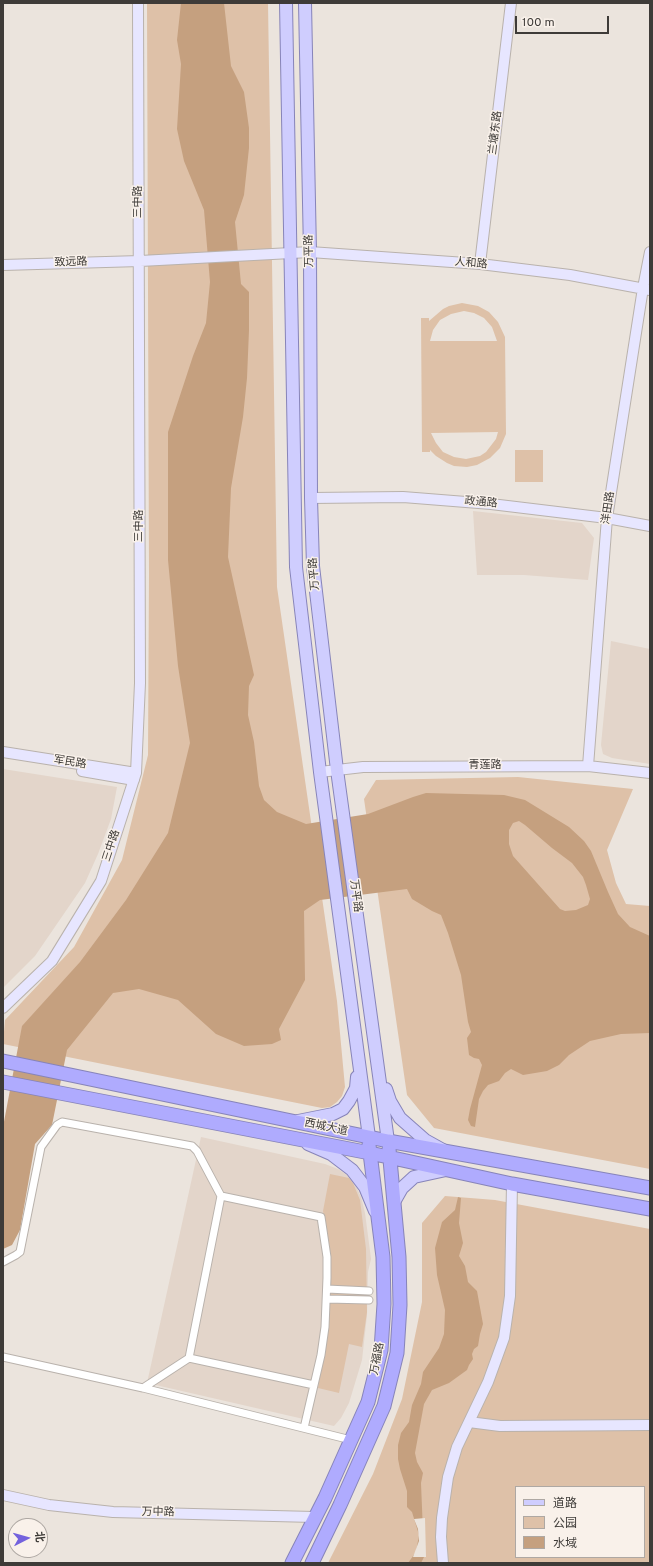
<!DOCTYPE html>
<html>
<head>
<meta charset="utf-8">
<style>
  body { margin:0 }
  #map { position:relative; width:653px; height:1566px; overflow:hidden; background:#ebe4dd; font-family:Overpass,"Noto Sans SC",sans-serif }
  canvas { display:block }
  .frame { position:absolute; inset:0; border:4px solid #3e3b38; pointer-events:none }
  .legend { position:absolute; left:515px; top:1486px; width:130px; height:72px; box-sizing:border-box; background:#f9f1ea; border:1px solid #aea8a3; margin:0; padding:5px 7px; list-style:none; font-size:12px; color:#3e3b38 }
  .legend li { display:flex; align-items:center; gap:8px; height:20px }
  .legend b { width:20px; border:1px solid #aea8a3 }
  .north { position:absolute; left:8px; top:1518px; width:40px; height:40px; box-sizing:border-box; background:#f9f1ea; border:1px solid #aea8a3; border-radius:50%; rotate:84deg; font-size:11px; font-weight:700; line-height:16px; text-align:center; color:#3e3b38 }
  .north::after { content:''; display:block; margin:auto; width:14px; height:18px; background:#7462dd; clip-path:polygon(50% 0,100% 100%,50% 72%,0 100%) }
  .scale { position:absolute; left:515px; top:16px; width:94px; height:18px; box-sizing:border-box; border:2px solid #3e3b38; border-top:0; padding-left:5px; font-size:12px; line-height:14px; white-space:nowrap; color:#3e3b38; -webkit-text-stroke:3px #f9f1ea; paint-order:stroke }
</style>
</head>
<body>
<div id="map">
<canvas width="653" height="1566"></canvas>
<div class="frame"></div>
<ul class="legend">
<li><b style="height:5px;background:#cfcdfe"></b>道路</li>
<li><b style="height:11px;background:#dec1a8"></b>公园</li>
<li><b style="height:11px;background:#c5a07f"></b>水域</li>
</ul>
<div class="north">北</div>
<div class="scale">100 m</div>
</div>
<script>
const c = document.querySelector('canvas').getContext('2d');
c.lineJoin = 'round';
function fill(path, color) { c.fillStyle = color; c.fill(path, 'evenodd'); }
const toPath = rows => new Path2D(rows.map(r => 'M' + r).join(''));
function trace(path, color, width, dash) { c.strokeStyle = color; c.lineWidth = width; c.lineCap = dash ? 'butt' : 'round'; c.setLineDash(dash || []); c.stroke(path); }
function label(font, color, halo, rows, align = 'center') {
  c.font = font + ' Overpass,"Noto Sans SC",sans-serif'; c.lineWidth = 3; c.setLineDash([]); c.textBaseline = 'middle'; c.strokeStyle = halo; c.fillStyle = color; for (const [text, x, y, turn = 0] of rows) {
    c.save(); c.translate(x, y); c.rotate((+turn || 0) * Math.PI / 180); c.textAlign = isNaN(turn) ? turn : align; if (halo) c.strokeText(text, 0, 0); c.fillText(text, 0, 0); c.restore();
  }
}
fill(toPath([
  [473,511,582,523,594,538,588,580,524,575,477,575],
  [611,641,650,649,650,764,612,758,603,754,601,745],
  [3,769,117,787,111,819,98,854,85,883,35,956,3,988],
  [201,1137,325,1164,338,1169,350,1177,355,1184,361,1197,365,1213,370,1251,371,1259,368,1272,367,1315,362,1360,349,1403,341,1418,334,1426,147,1383]
]), '#e3d5ca');
fill(toPath([
  [147,3,268,3,277,587,337,1001,345,1087,342,1096,337,1102,330,1107,322,1108,3,1044,5,1020,74,947,122,860,148,755,149,574],
  [462,303,478,306,489,312,498,322,505,337,506,434,500,448,490,458,477,465,467,467,454,466,447,463,436,456,430,450,430,452,422,452,421,318,429,318,429,321,443,309,449,306],
  [464,311,474,313,484,318,492,327,497,341,430,341,433,330,440,320,451,314],
  [498,432,496,439,486,452,480,456,466,459,454,457,443,452,436,443,431,433],
  [515,450,543,450,543,482,515,482],
  [518,777,633,789,607,850,616,883,626,904,650,906,650,1169,434,1128,407,1095,364,799,376,780],
  [330,1174,349,1178,353,1183,360,1200,366,1249,367,1312,362,1347,349,1344,339,1393,318,1388,327,1331,331,1284,329,1246,323,1211],
  [445,1196,495,1200,650,1229,650,1563,328,1563,373,1474,402,1399,422,1302,422,1223],
  [516,1487,644,1487,644,1557,516,1557]
]), '#dec1a8');
fill(toPath([
  [181,3,224,3,231,66,244,92,249,128,249,148,244,195,235,222,241,284,249,292,249,330,247,378,243,417,231,488,228,557,254,675,249,686,248,715,254,742,259,786,264,800,277,812,306,824,368,814,413,797,426,793,504,795,525,800,569,827,584,841,591,851,608,892,618,914,630,927,650,936,650,1033,621,1034,590,1041,569,1055,559,1065,547,1071,523,1075,511,1069,505,1073,499,1081,488,1085,483,1091,479,1099,475,1127,471,1126,468,1120,470,1109,482,1065,479,1059,474,1058,469,1055,467,1038,471,1032,468,1022,461,975,448,933,441,915,432,911,412,899,407,889,320,900,304,911,305,980,279,1029,281,1040,272,1044,244,1046,216,1034,178,1000,139,989,113,993,67,1050,52,1125,35,1144,20,1230,12,1245,3,1249,3,1127,22,1026,80,962,126,900,168,833,190,743,178,666,168,560,168,432,193,356,206,323,210,282,204,210,184,161,177,129,181,64,177,40],
  [519,821,525,825,552,848,572,863,583,877,586,885,590,899,588,905,576,910,565,911,560,909,513,856,509,844,509,830,513,823],
  [458,1197,461,1198,459,1223,463,1243,459,1256,465,1266,468,1282,477,1291,483,1324,480,1334,478,1346,474,1349,472,1354,473,1359,469,1365,467,1370,449,1383,432,1390,424,1404,415,1453,417,1462,423,1473,421,1483,424,1557,421,1563,408,1563,416,1552,419,1535,412,1512,407,1507,407,1491,400,1469,398,1459,398,1445,401,1433,409,1422,412,1405,421,1384,423,1372,439,1348,444,1334,445,1310,437,1275,435,1248,442,1222,455,1210]
]), '#c5a07f');
fill(toPath([
  [425,1518,426,1557,413,1557,419,1541,418,1529,414,1519]
]), '#ebe4dd');
const street = toPath([
  [221,1196,321,1217,327,1257,327,1278,325,1327,321,1355,304,1428],
  [3,1262,16,1255,20,1252,41,1147,57,1125,62,1122,192,1146,197,1151,221,1196,189,1358,143,1388],
  [327,1289,369,1291],
  [327,1299,369,1300],
  [3,1357,143,1388,351,1440],
  [189,1358,314,1385]
]);
const secondary = toPath([
  [480,264,511,3],
  [3,265,140,261,310,252,480,264,570,275,650,290],
  [311,498,403,497,491,504,607,518,650,526],
  [3,752,136,773],
  [588,766,607,518,643,288,650,252],
  [82,771,134,780],
  [320,772,363,767,588,766,650,773],
  [3,1008,52,961,101,881,136,773,140,683,138,3],
  [469,1422,500,1426,650,1425],
  [3,1495,49,1505,113,1512,314,1517],
  [443,1563,441,1537,442,1518,448,1477,457,1447,488,1382,504,1338,510,1296,512,1184]
]);
const primary = toPath([
  [286,3,296,567,320,772,369,1137],
  [305,3,310,252,311,498,313,566,337,770,388,1141],
  [386,1089,390,1101,400,1118,425,1140,443,1150],
  [298,1121,333,1114,343,1109,349,1101,356,1088,357,1077],
  [308,1144,331,1154,352,1170,365,1187,375,1211],
  [394,1202,402,1188,414,1177,446,1170]
]);
const highway = toPath([
  [3,1061,388,1141,650,1188],
  [3,1082,370,1153,512,1184,650,1209],
  [292,1563,325,1498,368,1402,381,1350,384,1304,383,1257,369,1145],
  [312,1563,340,1505,384,1406,397,1353,400,1305,399,1257,389,1149]
]);
trace(street, '#b9b2ac', 9);
trace(secondary, '#b9b2ac', 12);
trace(primary, '#8784b9', 14);
trace(highway, '#8784b9', 15);
trace(street, '#fff', 7);
trace(secondary, '#e7e6ff', 10);
trace(primary, '#cfcdfe', 12);
trace(highway, '#afabfe', 13);
label('11px', '#3e3b38', '#f9f1ea', [
  ["兰塘东路",496,133,-83],
  ["三中路",139,202,-90],
  ["万平路",310,251,-91],
  ["致远路",71,263,-2],
  ["人和路",471,264,5],
  ["政通路",481,503,5],
  ["洋田路",609,508,-82],
  ["三中路",140,526,-90],
  ["万平路",315,574,-95],
  ["军民路",70,763,9],
  ["青莲路",485,766],
  ["三中路",112,846,-72],
  ["万平路",355,896,82],
  ["西城大道",326,1128,12],
  ["万福路",378,1359,-79],
  ["万中路",158,1513,1]
]);
</script>
</body>
</html>
